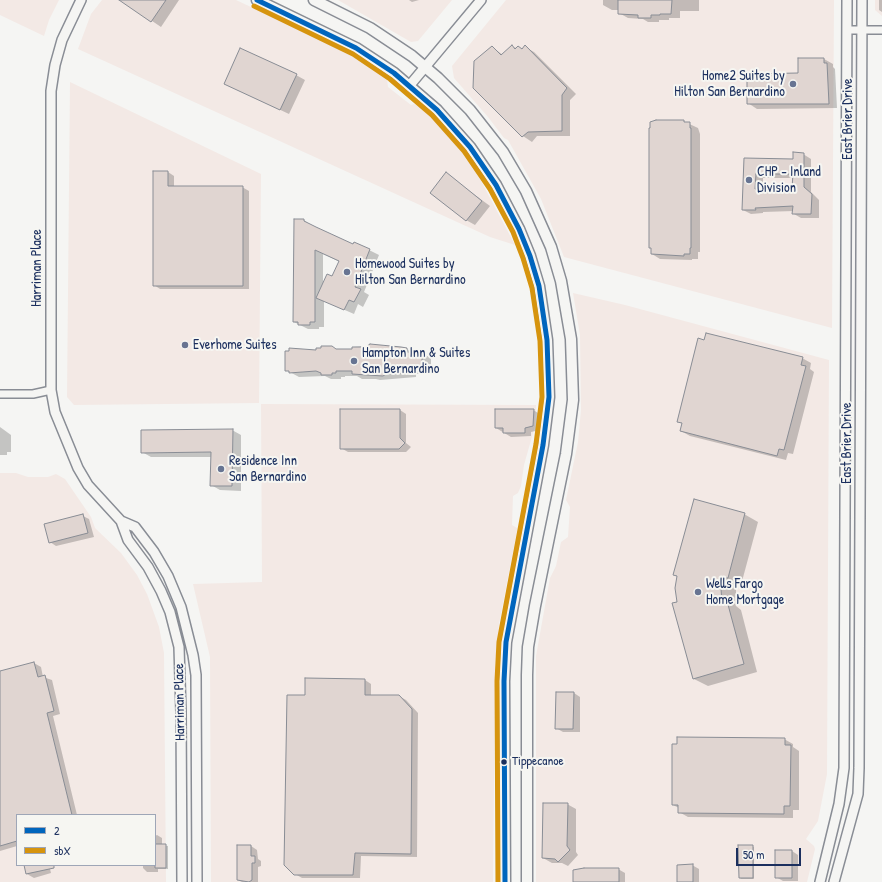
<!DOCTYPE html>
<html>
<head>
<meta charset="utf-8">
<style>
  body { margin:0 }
  #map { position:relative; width:882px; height:882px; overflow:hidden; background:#f5f5f3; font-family:"Patrick Hand",sans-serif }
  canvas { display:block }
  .legend { position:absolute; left:16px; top:814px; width:140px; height:52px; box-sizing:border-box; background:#f6f6f2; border:1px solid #9ea6b7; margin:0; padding:5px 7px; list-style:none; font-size:12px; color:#1b2f5e }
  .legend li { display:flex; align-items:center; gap:8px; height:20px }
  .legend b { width:20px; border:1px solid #9ea6b7 }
  .scale { position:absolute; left:736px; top:848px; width:65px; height:18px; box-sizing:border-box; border:2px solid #1b2f5e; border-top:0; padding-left:5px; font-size:12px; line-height:14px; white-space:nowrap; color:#1b2f5e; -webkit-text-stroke:3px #f6f6f2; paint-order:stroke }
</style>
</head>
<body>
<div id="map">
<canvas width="882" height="882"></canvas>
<ul class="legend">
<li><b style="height:5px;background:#0065bd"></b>2</li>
<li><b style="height:5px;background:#d6940e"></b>sbX</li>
</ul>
<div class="scale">50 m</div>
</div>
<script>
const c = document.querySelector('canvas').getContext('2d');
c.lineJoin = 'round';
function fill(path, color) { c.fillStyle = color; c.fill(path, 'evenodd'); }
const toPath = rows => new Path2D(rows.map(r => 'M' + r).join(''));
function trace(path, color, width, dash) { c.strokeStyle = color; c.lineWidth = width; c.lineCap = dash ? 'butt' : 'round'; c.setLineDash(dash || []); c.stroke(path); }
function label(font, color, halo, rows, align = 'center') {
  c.font = font + ' "Patrick Hand",sans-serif'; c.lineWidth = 4; c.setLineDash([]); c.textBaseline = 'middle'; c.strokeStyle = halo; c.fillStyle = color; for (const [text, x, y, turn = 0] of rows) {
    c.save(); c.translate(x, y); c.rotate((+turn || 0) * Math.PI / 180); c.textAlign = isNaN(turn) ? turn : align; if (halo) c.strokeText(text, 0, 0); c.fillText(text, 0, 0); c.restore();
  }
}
fill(toPath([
  [0,0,59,0,49,20,44,36,0,15],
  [102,0,236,0,330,44,362,62,387,79,388,87,411,105,414,104,421,108,438,124,458,147,480,179,515,245,490,237,78,49,91,14],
  [338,0,452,0,418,41,411,42],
  [506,0,834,0,832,328,564,257,541,199,508,140,504,138,488,117,454,78,452,66],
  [875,0,882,0,882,16,875,10],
  [70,82,261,174,259,403,74,405,67,397],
  [573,293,625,305,829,360,827,774,818,821,806,839,814,846,815,849,807,882,536,882,536,656,550,578,556,566,561,542,568,537,570,507,566,500,578,442,581,410,580,335],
  [261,404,536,405,535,426,524,465,521,486,518,493,513,496,512,525,517,528,517,531,499,624,495,666,493,882,211,882,210,657,193,584,262,582],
  [0,473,16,473,28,477,48,477,56,474,65,479,91,517,95,528,121,553,137,575,147,594,159,627,164,653,166,882,0,882],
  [17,815,155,815,155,865,17,865]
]), '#f3e9e5');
fill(toPath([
  [121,0,179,0,161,27],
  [409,0,419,0,412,2],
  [603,0,699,0,699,11,680,11,680,18,669,18,669,20,659,20,659,22,648,22,643,19,628,18,619,13,619,10,612,10,603,5],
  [879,0,882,0,882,12,879,10],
  [492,47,503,55,512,47,522,49,525,47,534,52,576,94,570,100,570,136,537,136,532,142,523,136,474,88,475,61],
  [824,59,833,64,833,67,835,69,837,108,757,109,748,103],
  [296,75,305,80,289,114,225,84],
  [683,121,698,128,700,134,700,252,698,252,698,259,692,259,692,260,660,259,652,254],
  [803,154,811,159,811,192,819,200,819,218,801,218,794,214,794,211,763,212,763,213,751,214,743,210,744,159,794,160],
  [763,178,794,178,793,189,763,189],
  [168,172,174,176,174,187,242,187,249,191,249,289,160,289,154,285],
  [446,174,490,206,475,225,466,220],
  [304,220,313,227,353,246,355,243,379,255,364,292,369,295,363,307,358,304,354,314,324,301,324,327,319,327,319,329,308,329,294,322],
  [323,254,340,262,333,277,323,284],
  [382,345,386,348,407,349,414,353,422,353,431,358,431,374,416,374,416,377,380,380,376,379,362,379,357,376,345,376,345,377,341,377,341,379,331,379,325,376,299,377,286,370,317,351,353,350,353,347],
  [802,358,811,363,810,369,814,372,793,454,788,453,786,460,690,436,681,431,683,424,678,421],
  [400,410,406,414,406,443,411,447,406,452,348,452,341,448],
  [533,410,540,414,540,430,531,432,531,436,511,437,496,428],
  [0,427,11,435,11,452,7,452,7,455,0,455],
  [232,430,241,435,241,491,220,490,211,485,212,457,151,457,142,452],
  [744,514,758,522,741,585,736,585,736,606,741,610,757,672,708,686,694,679,678,602,678,577,674,574],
  [83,516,89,519,94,537,56,546,50,542],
  [34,663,41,667,43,677,52,680,60,714,53,716,77,815,17,815,17,846,0,851,0,672],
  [365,680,371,684,371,696,399,696,406,700,418,713,417,857,361,856,360,878,302,878,295,874,306,696],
  [574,693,580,697,580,732,563,732,556,728],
  [784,739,793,744,793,747,799,751,799,810,793,810,793,818,688,817,679,812,679,808,673,805],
  [567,804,576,809,576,852,578,855,568,866,562,863,552,863,543,858],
  [157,835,162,838,162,845,168,846,168,869,158,869,158,872,147,872,143,868,143,865,155,865,155,836],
  [251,846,257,850,258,859,261,861,261,866,258,867,258,882,242,882,238,880],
  [752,846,754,847,754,879,741,879,740,878],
  [792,851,798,855,798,881,783,881,776,877],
  [25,865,49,865,51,873,34,878,27,874],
  [692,865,699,869,699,882,678,882],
  [618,869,625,873,625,882,574,882]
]), '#0003');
const building = toPath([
  [119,0,166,0,151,22,119,0],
  [618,0,672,0,671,14,660,14,660,15,651,15,651,18,638,18,638,15,618,14,618,0],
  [512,45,515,49,518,46,522,49,525,45,567,88,562,95,562,131,528,132,522,137,473,88,474,61,492,46,501,55,512,45],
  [240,48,297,74,280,110,224,84,240,48],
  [798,58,824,58,824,63,827,63,829,104,747,104,747,74,798,73,798,58],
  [656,120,684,120,684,122,690,122,690,128,691,128,691,248,690,248,690,254,684,254,684,256,651,254,651,248,649,248,649,128,650,128,650,122,656,120],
  [793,152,804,153,804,187,812,194,811,214,792,214,793,206,755,208,756,210,742,210,744,158,793,159,793,152],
  [756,174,793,174,792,188,755,189,756,174],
  [153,171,168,171,168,186,243,186,243,286,153,286,153,171],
  [446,172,482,201,466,221,430,193,446,172],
  [294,219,304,219,304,221,316,227,353,244,354,242,370,249,355,287,361,289,354,302,349,300,344,310,316,298,327,274,332,276,339,261,315,250,315,322,310,322,310,325,298,325,298,322,293,322,294,219],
  [706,333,803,357,801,365,806,366,784,450,779,449,777,456,680,431,682,423,677,422,698,338,704,340,706,333],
  [370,344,401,347,407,348,407,352,422,352,422,369,407,369,407,373,386,374,383,376,352,374,352,371,336,371,336,373,332,373,332,375,321,375,321,373,316,371,289,373,289,371,285,371,285,351,289,351,289,348,316,350,316,348,321,348,321,346,332,346,336,349,352,349,352,347,366,347,370,344],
  [340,409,400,409,400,438,405,443,399,449,340,449,340,409],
  [495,409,534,409,533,426,525,428,525,433,503,433,503,428,495,428,495,409],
  [233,429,232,486,210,486,211,452,141,453,141,430,233,429],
  [694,499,745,513,728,578,722,578,721,589,722,602,727,601,744,664,693,679,672,603,677,602,675,588,677,576,673,575,694,499],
  [83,514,88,533,49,543,44,524,83,514],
  [34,662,38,677,45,675,54,711,47,713,72,815,17,815,17,841,0,846,0,671,34,662],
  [305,678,365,679,365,695,399,695,412,709,411,854,355,853,353,875,294,875,284,865,287,695,305,695,305,678],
  [556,692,574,692,573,729,555,729,556,692],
  [677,737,785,738,785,745,791,745,790,806,784,806,784,814,678,813,678,805,672,805,672,744,677,744,677,737],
  [543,803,568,803,567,846,570,850,558,862,555,859,542,858,543,803],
  [155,844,166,844,166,868,155,868,155,844],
  [237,845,251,845,251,856,255,856,255,863,252,863,252,880,249,882,237,880,237,845],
  [738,845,753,845,753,878,739,878,738,845],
  [775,850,792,850,792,878,775,878,775,850],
  [693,864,693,882,677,882,677,865,693,864],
  [24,865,54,865,54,868,26,874,24,865],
  [584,868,619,868,619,882,573,882,573,870,584,868]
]);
fill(building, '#e0d5d1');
trace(building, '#898d95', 1);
const minor = toPath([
  [847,30,882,30],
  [0,394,33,394,51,390]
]);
const tertiary = toPath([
  [81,0,62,40,55,65,51,91,51,390,55,412,78,468,88,485,121,521,135,527,154,552,168,576,181,607,193,655,196,675,197,882],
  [410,85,481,0],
  [121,521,128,540,148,567,161,591,170,612,179,647,181,712,182,882],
  [820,882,839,804,844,768,847,0],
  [834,882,858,794,859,768,862,0]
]);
const secondary = toPath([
  [257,0,356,48,394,73,437,110,470,147,496,185,519,229,530,256,539,286,547,340,549,397,543,445,506,642,504,681,505,882],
  [314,0,370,28,412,56,438,78,470,110,503,152,526,191,551,247,561,281,571,339,573,400,566,454,535,606,528,647,527,675,527,882]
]);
trace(minor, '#898d95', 10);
trace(tertiary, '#898d95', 12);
trace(secondary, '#898d95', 13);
trace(minor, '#f5f5f3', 7);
trace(tertiary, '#f5f5f3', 9);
trace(secondary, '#f5f5f3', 10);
trace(toPath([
  [257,0,356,48,394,73,437,110,470,147,496,185,519,229,530,256,539,286,547,340,549,397,543,445,506,642,504,681,505,882]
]), '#0065bd', 5);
trace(toPath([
  [254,6,353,54,390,79,432,115,464,151,490,189,513,232,523,258,532,288,540,341,542,397,536,444,499,642,497,681,498,882]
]), '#d6940e', 5);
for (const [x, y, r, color] of [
  [793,84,4,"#677492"],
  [749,180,4,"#677492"],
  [347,272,4,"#677492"],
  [185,345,4,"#677492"],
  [354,361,4,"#677492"],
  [221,469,4,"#677492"],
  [698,592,4,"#677492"],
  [504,762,3.5,"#1b2f5e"]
]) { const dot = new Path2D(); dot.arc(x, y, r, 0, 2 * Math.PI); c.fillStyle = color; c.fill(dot); trace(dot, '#f6f6f2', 1.5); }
label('13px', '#1b2f5e', '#f6f6f2', [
  ["Tippecanoe",512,762]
], 'left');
label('14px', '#1b2f5e', '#f6f6f2', [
  ["Home2 Suites by",785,76,"right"],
  ["Hilton San Bernardino",785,92,"right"],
  ["CHP - Inland",757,172],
  ["Division",757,188],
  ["Homewood Suites by",355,264],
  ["Hilton San Bernardino",355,280],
  ["Everhome Suites",193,345],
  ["Hampton Inn & Suites",362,353],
  ["San Bernardino",362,369],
  ["Residence Inn",229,461],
  ["San Bernardino",229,477],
  ["Wells Fargo",706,584],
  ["Home Mortgage",706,600]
], 'left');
label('14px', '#1b2f5e', '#f6f6f2', [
  ["East Brier Drive",848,119,-90],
  ["Harriman Place",37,268,-90],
  ["East Brier Drive",847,443,-90],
  ["Harriman Place",180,702,-91]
]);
</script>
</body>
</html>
